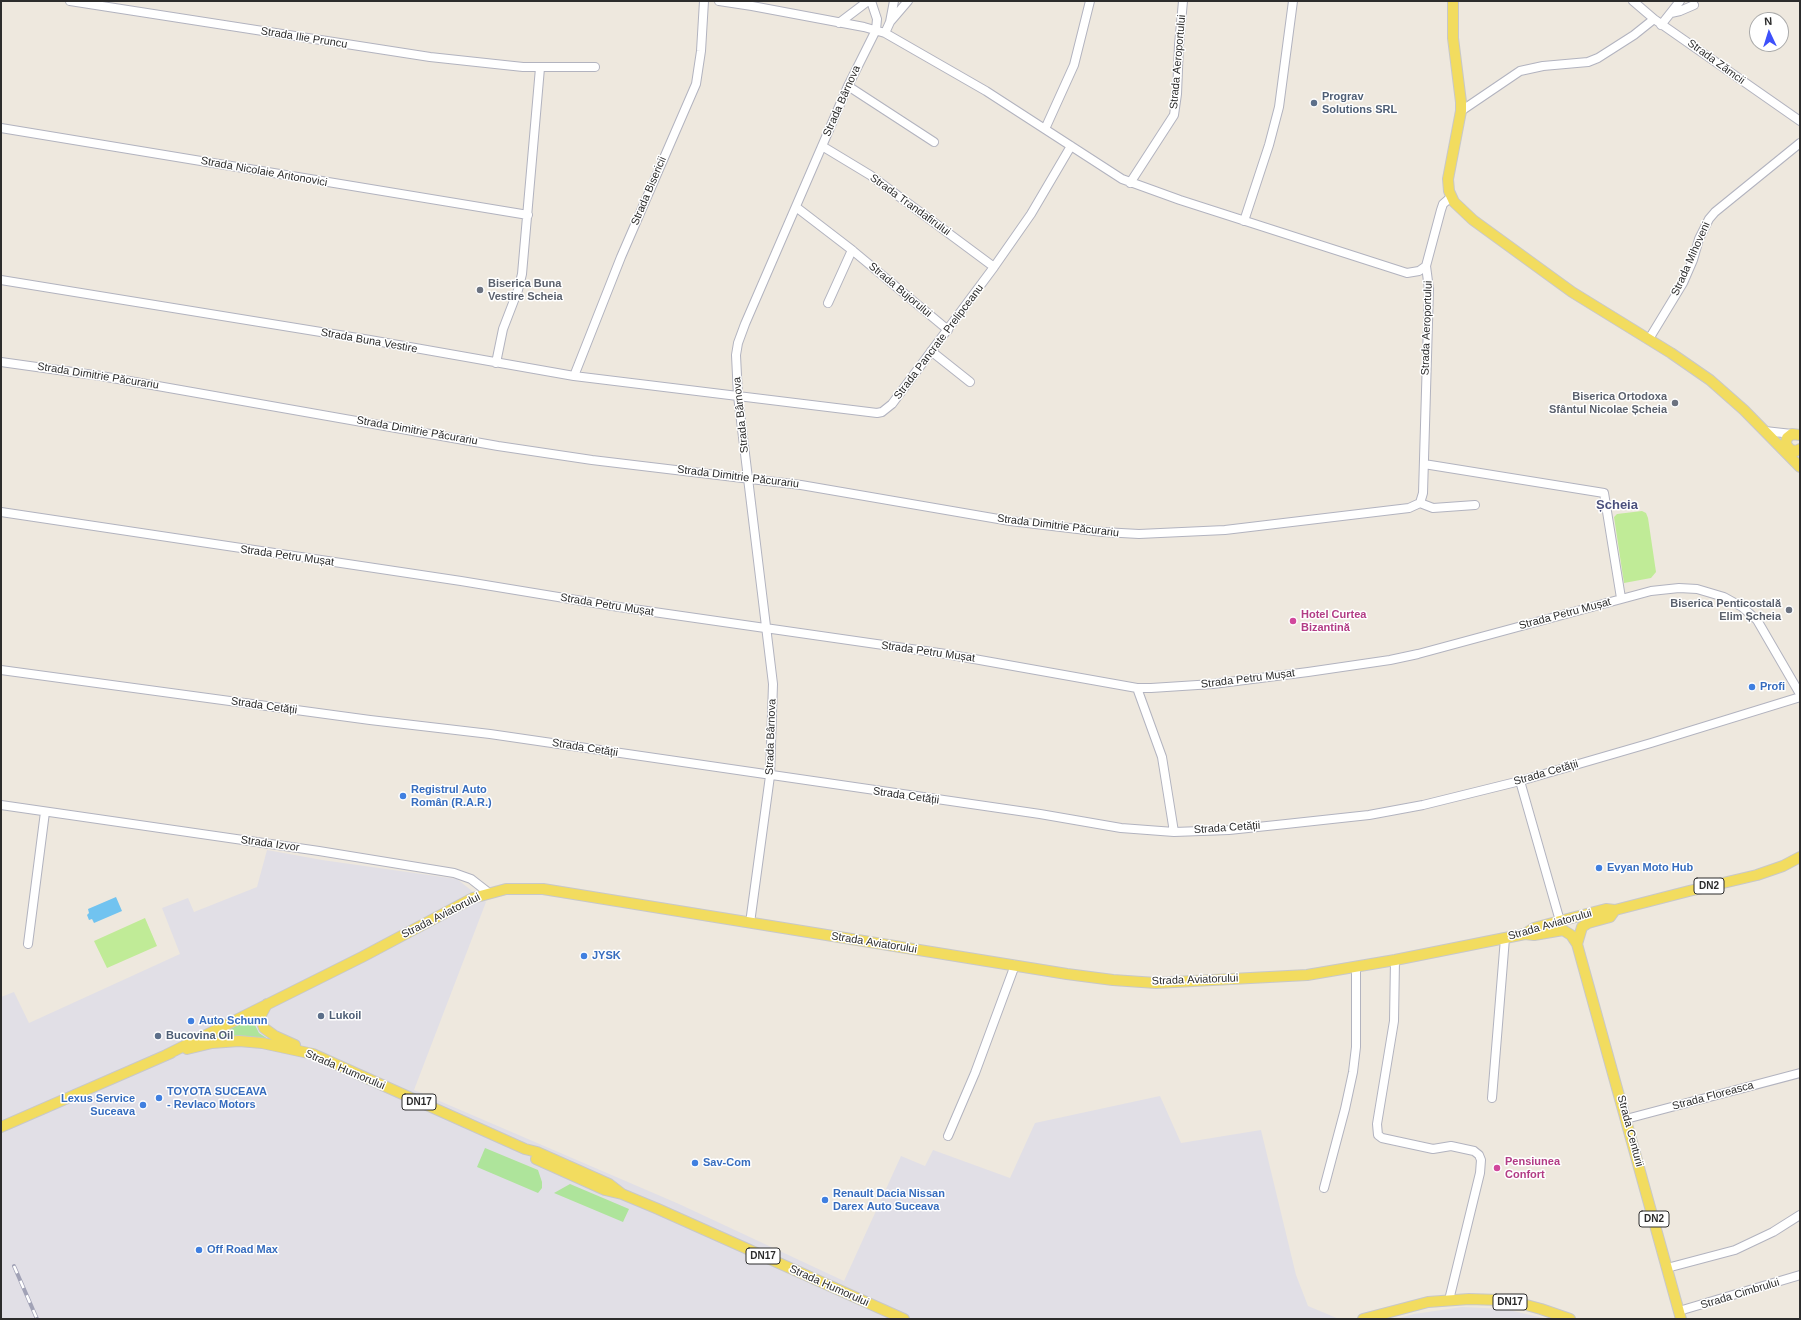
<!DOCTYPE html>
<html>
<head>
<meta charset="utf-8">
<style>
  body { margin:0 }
  #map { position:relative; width:1801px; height:1320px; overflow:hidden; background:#eee8de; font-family:Helvetica,sans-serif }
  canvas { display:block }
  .frame { position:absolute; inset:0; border:2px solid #2c2c2c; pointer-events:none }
  .north { position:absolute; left:1749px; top:12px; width:40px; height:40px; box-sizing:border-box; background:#fff; border:1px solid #ababab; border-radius:50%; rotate:356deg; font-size:11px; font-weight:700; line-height:16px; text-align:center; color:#2c2c2c }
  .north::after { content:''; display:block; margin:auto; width:14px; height:18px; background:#3e51fb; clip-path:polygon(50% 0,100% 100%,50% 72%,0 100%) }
</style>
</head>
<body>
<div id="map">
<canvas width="1801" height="1320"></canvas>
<div class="frame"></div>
<div class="north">N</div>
</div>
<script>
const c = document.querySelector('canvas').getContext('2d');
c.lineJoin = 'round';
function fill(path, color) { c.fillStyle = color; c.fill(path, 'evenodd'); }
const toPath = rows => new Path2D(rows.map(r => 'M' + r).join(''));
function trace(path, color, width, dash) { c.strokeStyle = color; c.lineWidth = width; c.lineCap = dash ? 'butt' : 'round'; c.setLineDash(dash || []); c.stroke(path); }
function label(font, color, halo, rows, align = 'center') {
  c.font = font + ' Helvetica,sans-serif'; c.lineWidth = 3; c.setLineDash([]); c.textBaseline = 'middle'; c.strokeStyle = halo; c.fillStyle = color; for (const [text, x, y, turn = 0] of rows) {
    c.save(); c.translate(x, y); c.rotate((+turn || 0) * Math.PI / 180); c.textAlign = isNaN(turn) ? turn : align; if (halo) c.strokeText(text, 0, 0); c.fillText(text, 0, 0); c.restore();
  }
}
fill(toPath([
  [267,850,322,860,457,879,486,902,414,1090,679,1204,844,1281,901,1156,925,1166,933,1150,1010,1178,1035,1123,1160,1096,1181,1143,1261,1130,1296,1275,1308,1306,1339,1319,1,1319,1,997,14,992,29,1023,180,954,162,908,188,898,194,912,257,887],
  [1462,1307,1505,1309,1547,1319,1395,1319,1414,1314]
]), '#e1dfe6');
fill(toPath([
  [256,1012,254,1023,259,1033,268,1039,206,1041],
  [485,1148,538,1170,542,1182,542,1188,538,1193,477,1167],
  [570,1184,629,1209,623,1222,554,1193]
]), '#aee49b');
fill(toPath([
  [1642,511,1646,513,1648,518,1656,572,1651,578,1624,583,1614,517,1617,514],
  [145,918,157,946,107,968,94,941]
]), '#c0eb97');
fill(toPath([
  [116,897,122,911,94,923,92,919,89,920,87,915,89,913,88,909]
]), '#71c3f0');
const minor = toPath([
  [70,1,430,57,523,67,595,67],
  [719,1,752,6,864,27,885,33,986,91,1122,179,1180,200,1407,273,1419,271,1426,266,1441,210,1443,204,1451,197],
  [1633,1,1654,19,1800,121],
  [1671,13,1680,11,1694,5],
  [890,22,908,1],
  [839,23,868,1],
  [1661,25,1680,1],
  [885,33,890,22,894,1],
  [848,86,934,142],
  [1461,111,1520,71,1543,66,1588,62,1598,58,1634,35,1654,19],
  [1,128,528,215],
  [1045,129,1074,65,1090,1],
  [822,146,870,175,994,267],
  [1130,183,1174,115,1177,94,1179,45,1183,1],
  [796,207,852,250,948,330],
  [1244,221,1269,145,1279,107,1293,1],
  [1,280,370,340,574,376,877,413,882,412,892,404,994,267,1031,214,1071,146],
  [828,303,852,250],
  [1649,339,1683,283,1693,260,1699,239,1709,219,1715,212,1800,143],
  [931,351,970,382],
  [1,362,101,376,498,446,592,460,801,485,1010,521,1103,532,1139,534,1225,530,1409,508,1420,503],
  [496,363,503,329,518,290,522,274,540,68],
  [574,376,621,257,696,84,701,51,704,1],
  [1765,431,1792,434],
  [1424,464,1604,493,1621,598],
  [1420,503,1423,493,1429,289,1426,266],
  [1420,503,1433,508,1475,505],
  [1,512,461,581,619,607,946,654,1137,688,1151,688,1213,684,1308,672,1390,660,1418,654,1651,591,1679,588,1697,589,1724,597,1742,607,1757,620,1800,694],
  [1,670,370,720,490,734,1040,814,1121,828,1174,832,1229,830,1286,824,1369,815,1423,805,1520,781,1651,743,1800,697],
  [1137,688,1162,757,1174,832],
  [1520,781,1560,921],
  [1,805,319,851,454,873,471,879,489,893],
  [750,923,770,776,773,684,738,396,736,355,738,343,745,324,848,86,876,30,877,19,871,1],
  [28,944,45,812],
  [1395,960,1394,1021,1377,1124,1378,1135,1382,1138,1433,1149,1451,1146,1474,1151,1479,1155,1481,1160,1480,1173,1449,1300],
  [1492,1098,1505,938],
  [1626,1119,1800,1073],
  [948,1136,975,1073,1015,965],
  [1324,1188,1345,1109,1353,1072,1356,1047,1356,968],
  [1667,1268,1735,1250,1773,1232,1800,1215],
  [1679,1311,1800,1275]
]);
const major = toPath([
  [1453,1,1453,38,1461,102,1461,111,1448,179,1449,191,1454,202,1473,220,1572,292,1671,353,1710,380,1744,410,1800,467],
  [1800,435,1792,434,1787,438,1786,442,1787,446,1791,450,1796,451,1800,449],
  [1525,934,1534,935,1563,930,1571,935,1577,944,1681,1319],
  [1577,944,1582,927,1588,923,1610,917,1615,910],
  [267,1004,261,1015,261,1020,264,1028,275,1036,295,1045],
  [187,1049,212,1043,239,1041,262,1043,313,1054,525,1149,537,1152,609,1184,622,1194],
  [166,1055,362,957,473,898,506,889,543,889,1067,974,1113,980,1156,983,1307,975,1395,960,1525,934,1534,928,1560,921,1606,909,1615,910,1689,891,1757,875,1783,866,1800,857],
  [1,1127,171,1053],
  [536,1159,605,1190,622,1194,658,1209,904,1319],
  [1363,1319,1428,1302,1469,1299,1500,1300,1519,1303,1541,1309,1570,1319]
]);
trace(minor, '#b2b3bf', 10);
trace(major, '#c8c8c8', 12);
trace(minor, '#fff', 8);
trace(major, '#f2dc5f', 10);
const rail = toPath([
  [14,1266,37,1319]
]);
trace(rail, '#a1a2b6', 4);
trace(rail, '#fff', 2.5, [8]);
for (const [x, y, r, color] of [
  [1314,103,4,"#5c6f8a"],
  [480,290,4,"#6b7280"],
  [1675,403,4,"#6b7280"],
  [1789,610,4,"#6b7280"],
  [1293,621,4,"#d1479c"],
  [1752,687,4,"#3f7fe0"],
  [403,796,4,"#3f7fe0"],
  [1599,868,4,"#3f7fe0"],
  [584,956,4,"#3f7fe0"],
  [321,1016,4,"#5c6f8a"],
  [191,1021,4,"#3f7fe0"],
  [158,1036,4,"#5c6f8a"],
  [159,1098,4,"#3f7fe0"],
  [143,1105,4,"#3f7fe0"],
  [695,1163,4,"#3f7fe0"],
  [1497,1168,4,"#d1479c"],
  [825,1200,4,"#3f7fe0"],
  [199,1250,4,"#3f7fe0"]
]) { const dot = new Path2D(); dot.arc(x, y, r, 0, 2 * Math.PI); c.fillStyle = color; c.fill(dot); trace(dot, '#fff', 1.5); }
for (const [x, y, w] of [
  [1709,886,30],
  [419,1102,34],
  [1654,1219,30],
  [763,1256,34],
  [1510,1302,34]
]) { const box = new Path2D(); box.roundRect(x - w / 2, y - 8, w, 16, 3); c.fillStyle = '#fff'; c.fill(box); trace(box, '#2c2c2c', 1); }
label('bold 10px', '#2c2c2c', null, [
  ["DN2",1709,886],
  ["DN17",419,1102],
  ["DN2",1654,1219],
  ["DN17",763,1256],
  ["DN17",1510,1302]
]);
label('11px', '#2c2c2c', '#fff', [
  ["Strada Ilie Pruncu",304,38,9],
  ["Strada Aeroportului",1178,62,-85],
  ["Strada Zămcii",1716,62,36],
  ["Strada Bârnova",842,101,-66],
  ["Strada Nicolaie Aritonovici",264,172,10],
  ["Strada Bisericii",649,191,-67],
  ["Strada Trandafirului",910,205,36],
  ["Strada Mihoveni",1691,259,-66],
  ["Strada Bujorului",900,290,40],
  ["Strada Aeroportului",1427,328,-88],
  ["Strada Buna Vestire",369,341,10],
  ["Strada Pancrate Prelipceanu",939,342,-53],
  ["Strada Dimitrie Păcurariu",98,376,9],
  ["Strada Bârnova",741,415,-96],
  ["Strada Dimitrie Păcurariu",417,431,10],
  ["Strada Dimitrie Păcurariu",738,477,7],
  ["Strada Dimitrie Păcurariu",1058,526,7],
  ["Strada Petru Mușat",287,556,8],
  ["Strada Petru Mușat",607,605,9],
  ["Strada Petru Mușat",1565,614,-15],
  ["Strada Petru Mușat",928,652,8],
  ["Strada Petru Mușat",1248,679,-7],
  ["Strada Cetății",264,706,8],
  ["Strada Bârnova",771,737,-88],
  ["Strada Cetății",585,748,9],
  ["Strada Cetății",1546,773,-16],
  ["Strada Cetății",906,796,8],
  ["Strada Cetății",1227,828,-4],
  ["Strada Izvor",270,844,8],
  ["Strada Aviatorului",441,916,-27],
  ["Strada Aviatorului",1550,925,-16],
  ["Strada Aviatorului",874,943,9],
  ["Strada Aviatorului",1195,980,-2],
  ["Strada Humorului",345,1070,23],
  ["Strada Floreasca",1713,1096,-15],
  ["Strada Centurii",1630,1131,75],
  ["Strada Humorului",829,1286,24],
  ["Strada Cimbrului",1740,1294,-17]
]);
label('bold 11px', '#4e5e75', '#fff', [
  ["Prograv",1322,97],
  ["Solutions SRL",1322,110],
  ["Lukoil",329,1016],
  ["Bucovina Oil",166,1036]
], 'left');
label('bold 11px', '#5b616d', '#fff', [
  ["Biserica Buna",488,284,"left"],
  ["Vestire Scheia",488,297,"left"],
  ["Biserica Ortodoxa",1667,397],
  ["Sfântul Nicolae Șcheia",1667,410],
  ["Biserica Penticostală",1781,604],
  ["Elim Șcheia",1781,617]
], 'right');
label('bold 11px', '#b23c85', '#fff', [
  ["Hotel Curtea",1301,615],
  ["Bizantină",1301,628],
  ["Pensiunea",1505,1162],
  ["Confort",1505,1175]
], 'left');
label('bold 11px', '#366cbe', '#fff', [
  ["Profi",1760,687],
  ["Registrul Auto",411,790],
  ["Român (R.A.R.)",411,803],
  ["Evyan Moto Hub",1607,868],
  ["JYSK",592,956],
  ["Auto Schunn",199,1021],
  ["TOYOTA SUCEAVA",167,1092],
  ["- Revlaco Motors",167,1105],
  ["Lexus Service",135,1099,"right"],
  ["Suceava",135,1112,"right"],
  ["Sav-Com",703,1163],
  ["Renault Dacia Nissan",833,1194],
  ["Darex Auto Suceava",833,1207],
  ["Off Road Max",207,1250]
], 'left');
label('bold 13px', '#4b507d', '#fff', [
  ["Șcheia",1617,505]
]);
</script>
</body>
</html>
